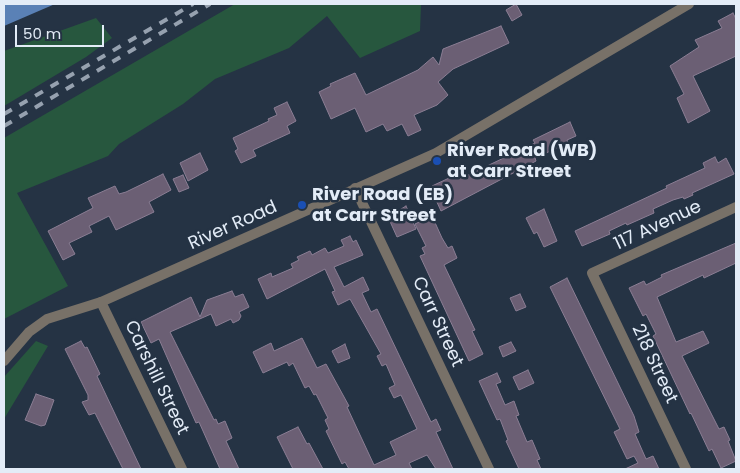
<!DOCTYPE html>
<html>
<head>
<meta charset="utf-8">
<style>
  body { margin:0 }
  #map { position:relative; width:740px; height:473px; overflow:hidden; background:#253344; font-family:Poppins,sans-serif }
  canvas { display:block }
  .frame { position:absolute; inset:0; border:5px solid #e3ecf7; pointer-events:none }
  .scale { position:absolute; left:15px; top:25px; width:89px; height:22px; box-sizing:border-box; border:2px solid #e3ecf7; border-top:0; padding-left:6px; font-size:15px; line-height:18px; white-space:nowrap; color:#e3ecf7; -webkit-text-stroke:4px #253344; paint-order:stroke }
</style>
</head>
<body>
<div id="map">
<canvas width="740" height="473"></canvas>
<div class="frame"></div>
<div class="scale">50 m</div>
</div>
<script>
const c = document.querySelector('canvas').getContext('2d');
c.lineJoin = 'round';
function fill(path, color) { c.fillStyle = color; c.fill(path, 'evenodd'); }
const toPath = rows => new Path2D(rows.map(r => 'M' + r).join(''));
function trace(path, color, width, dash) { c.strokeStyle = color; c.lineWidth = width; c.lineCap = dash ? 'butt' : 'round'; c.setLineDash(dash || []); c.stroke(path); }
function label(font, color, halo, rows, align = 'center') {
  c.font = font + ' Poppins,sans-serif'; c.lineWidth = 5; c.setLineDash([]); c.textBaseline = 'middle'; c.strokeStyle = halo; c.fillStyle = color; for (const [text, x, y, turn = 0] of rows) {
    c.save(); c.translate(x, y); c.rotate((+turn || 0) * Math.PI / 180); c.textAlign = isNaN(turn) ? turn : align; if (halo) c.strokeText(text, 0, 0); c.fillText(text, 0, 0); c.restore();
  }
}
fill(toPath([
  [235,4,421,4,420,31,360,58,327,16,289,48,215,79,183,104,119,144,108,156,17,193,68,286,4,319,4,138],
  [96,18,112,38,86,57,4,106,4,51],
  [36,341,48,346,4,419,4,377]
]), '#27573e');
fill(toPath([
  [4,4,55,4,4,26]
]), '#5a81b6');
const building = toPath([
  [516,4,522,15,512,21,506,10,516,4],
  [733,13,736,19,736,56,693,76,710,111,688,123,677,98,684,94,670,66,699,47,695,40,722,28,718,21,733,13],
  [501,26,509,43,453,69,438,82,448,95,437,105,414,115,421,130,408,136,402,124,387,131,383,124,366,132,355,108,331,119,319,92,331,86,330,84,355,73,366,95,418,70,433,57,439,65,443,49,501,26],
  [287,102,296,121,287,126,290,133,253,150,256,156,241,163,235,151,238,149,233,138,269,121,268,119,277,115,274,108,287,102],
  [570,122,576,136,567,140,568,143,535,158,536,161,441,211,431,189,432,186,462,172,464,177,535,143,533,140,570,122],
  [200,153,208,170,188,181,180,163,200,153],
  [715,157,718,163,726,158,734,174,692,193,693,195,684,199,683,197,673,200,653,209,654,213,627,225,626,223,609,231,610,234,582,246,575,231,667,188,666,186,705,168,703,163,715,157],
  [163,174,171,190,149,202,154,212,116,230,109,216,89,226,92,232,69,243,75,254,63,260,48,231,93,208,88,198,115,186,119,194,126,192,163,174],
  [183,175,189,188,179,192,173,179,183,175],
  [406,206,416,229,397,237,388,217,406,206],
  [544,209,557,241,544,247,537,232,534,234,526,218,544,209],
  [432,216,442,238,448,248,452,246,457,258,444,265,475,330,472,331,483,354,469,361,420,256,425,254,422,248,426,246,415,224,432,216],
  [350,236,353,242,356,240,363,255,334,267,344,287,363,277,369,290,362,293,371,312,377,309,431,422,436,419,441,430,436,432,453,469,436,469,427,455,409,463,412,469,349,469,345,462,342,464,326,431,329,429,325,420,328,418,316,394,314,395,309,386,305,388,293,363,289,366,287,362,263,373,253,352,271,343,274,351,302,338,317,368,326,364,349,406,347,407,374,465,396,455,390,442,417,429,401,395,394,398,389,388,395,385,386,364,382,366,377,356,381,354,350,299,338,305,332,292,335,291,325,269,267,299,258,279,271,273,272,277,293,268,291,264,299,260,297,257,310,251,312,255,325,248,328,253,344,246,341,240,350,236],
  [736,243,736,263,704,278,703,275,657,297,676,342,703,331,709,343,682,356,719,429,724,427,730,440,728,441,736,461,721,468,712,449,709,451,691,413,690,414,653,336,656,334,646,314,643,316,629,288,644,281,646,285,662,277,661,275,736,243],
  [567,278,634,416,639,432,635,434,646,459,653,456,659,469,625,469,638,463,634,456,627,459,614,432,620,429,550,287,567,278],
  [232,291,235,297,243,294,249,307,239,312,241,316,239,320,233,323,231,319,216,326,211,314,170,332,214,420,216,419,218,424,225,421,232,438,226,441,239,469,220,469,199,422,196,423,184,396,159,339,151,343,141,322,191,297,200,317,207,300,232,291],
  [520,294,526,307,516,311,510,298,520,294],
  [81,341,85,348,87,347,100,374,97,376,141,469,123,469,95,413,89,415,82,402,88,400,88,395,65,349,81,341],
  [511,342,516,351,503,357,499,347,511,342],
  [345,344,350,358,338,363,332,351,345,344],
  [528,370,534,383,519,390,513,377,528,370],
  [497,373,501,382,496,384,505,405,514,401,519,415,516,416,527,442,532,440,540,459,537,460,541,469,519,469,506,441,508,440,500,419,497,420,479,381,497,373],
  [36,394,54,400,45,425,41,426,25,420,36,394],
  [298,427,307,444,309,443,323,469,293,469,277,437,298,427]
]);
fill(building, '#6b5f74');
trace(building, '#8b7e94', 1);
trace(toPath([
  [355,188,489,469],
  [101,302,182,469],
  [686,469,592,273,736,207]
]), '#787168', 10);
trace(toPath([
  [4,361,29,332,47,319,101,302,436,153,689,4]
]), '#787168', 10);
trace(toPath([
  [4,114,193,4],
  [4,126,210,4]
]), '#96a1af', 4, [9, 9]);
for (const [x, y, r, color] of [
  [437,161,5,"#1a4fb4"],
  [302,205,5,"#1a4fb4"]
]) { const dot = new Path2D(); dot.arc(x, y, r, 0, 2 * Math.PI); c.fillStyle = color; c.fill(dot); trace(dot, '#253344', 2); }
label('bold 18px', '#e3ecf7', '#253344', [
  ["River Road (WB)",447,151],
  ["at Carr Street",447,172],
  ["River Road (EB)",312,195],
  ["at Carr Street",312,216]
], 'left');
label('18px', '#e3ecf7', '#253344', [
  ["River Road",233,226,-24],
  ["117 Avenue",658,226,-25],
  ["Carr Street",437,322,65],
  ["218 Street",654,364,65],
  ["Carshill Street",156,378,64]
]);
</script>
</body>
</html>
